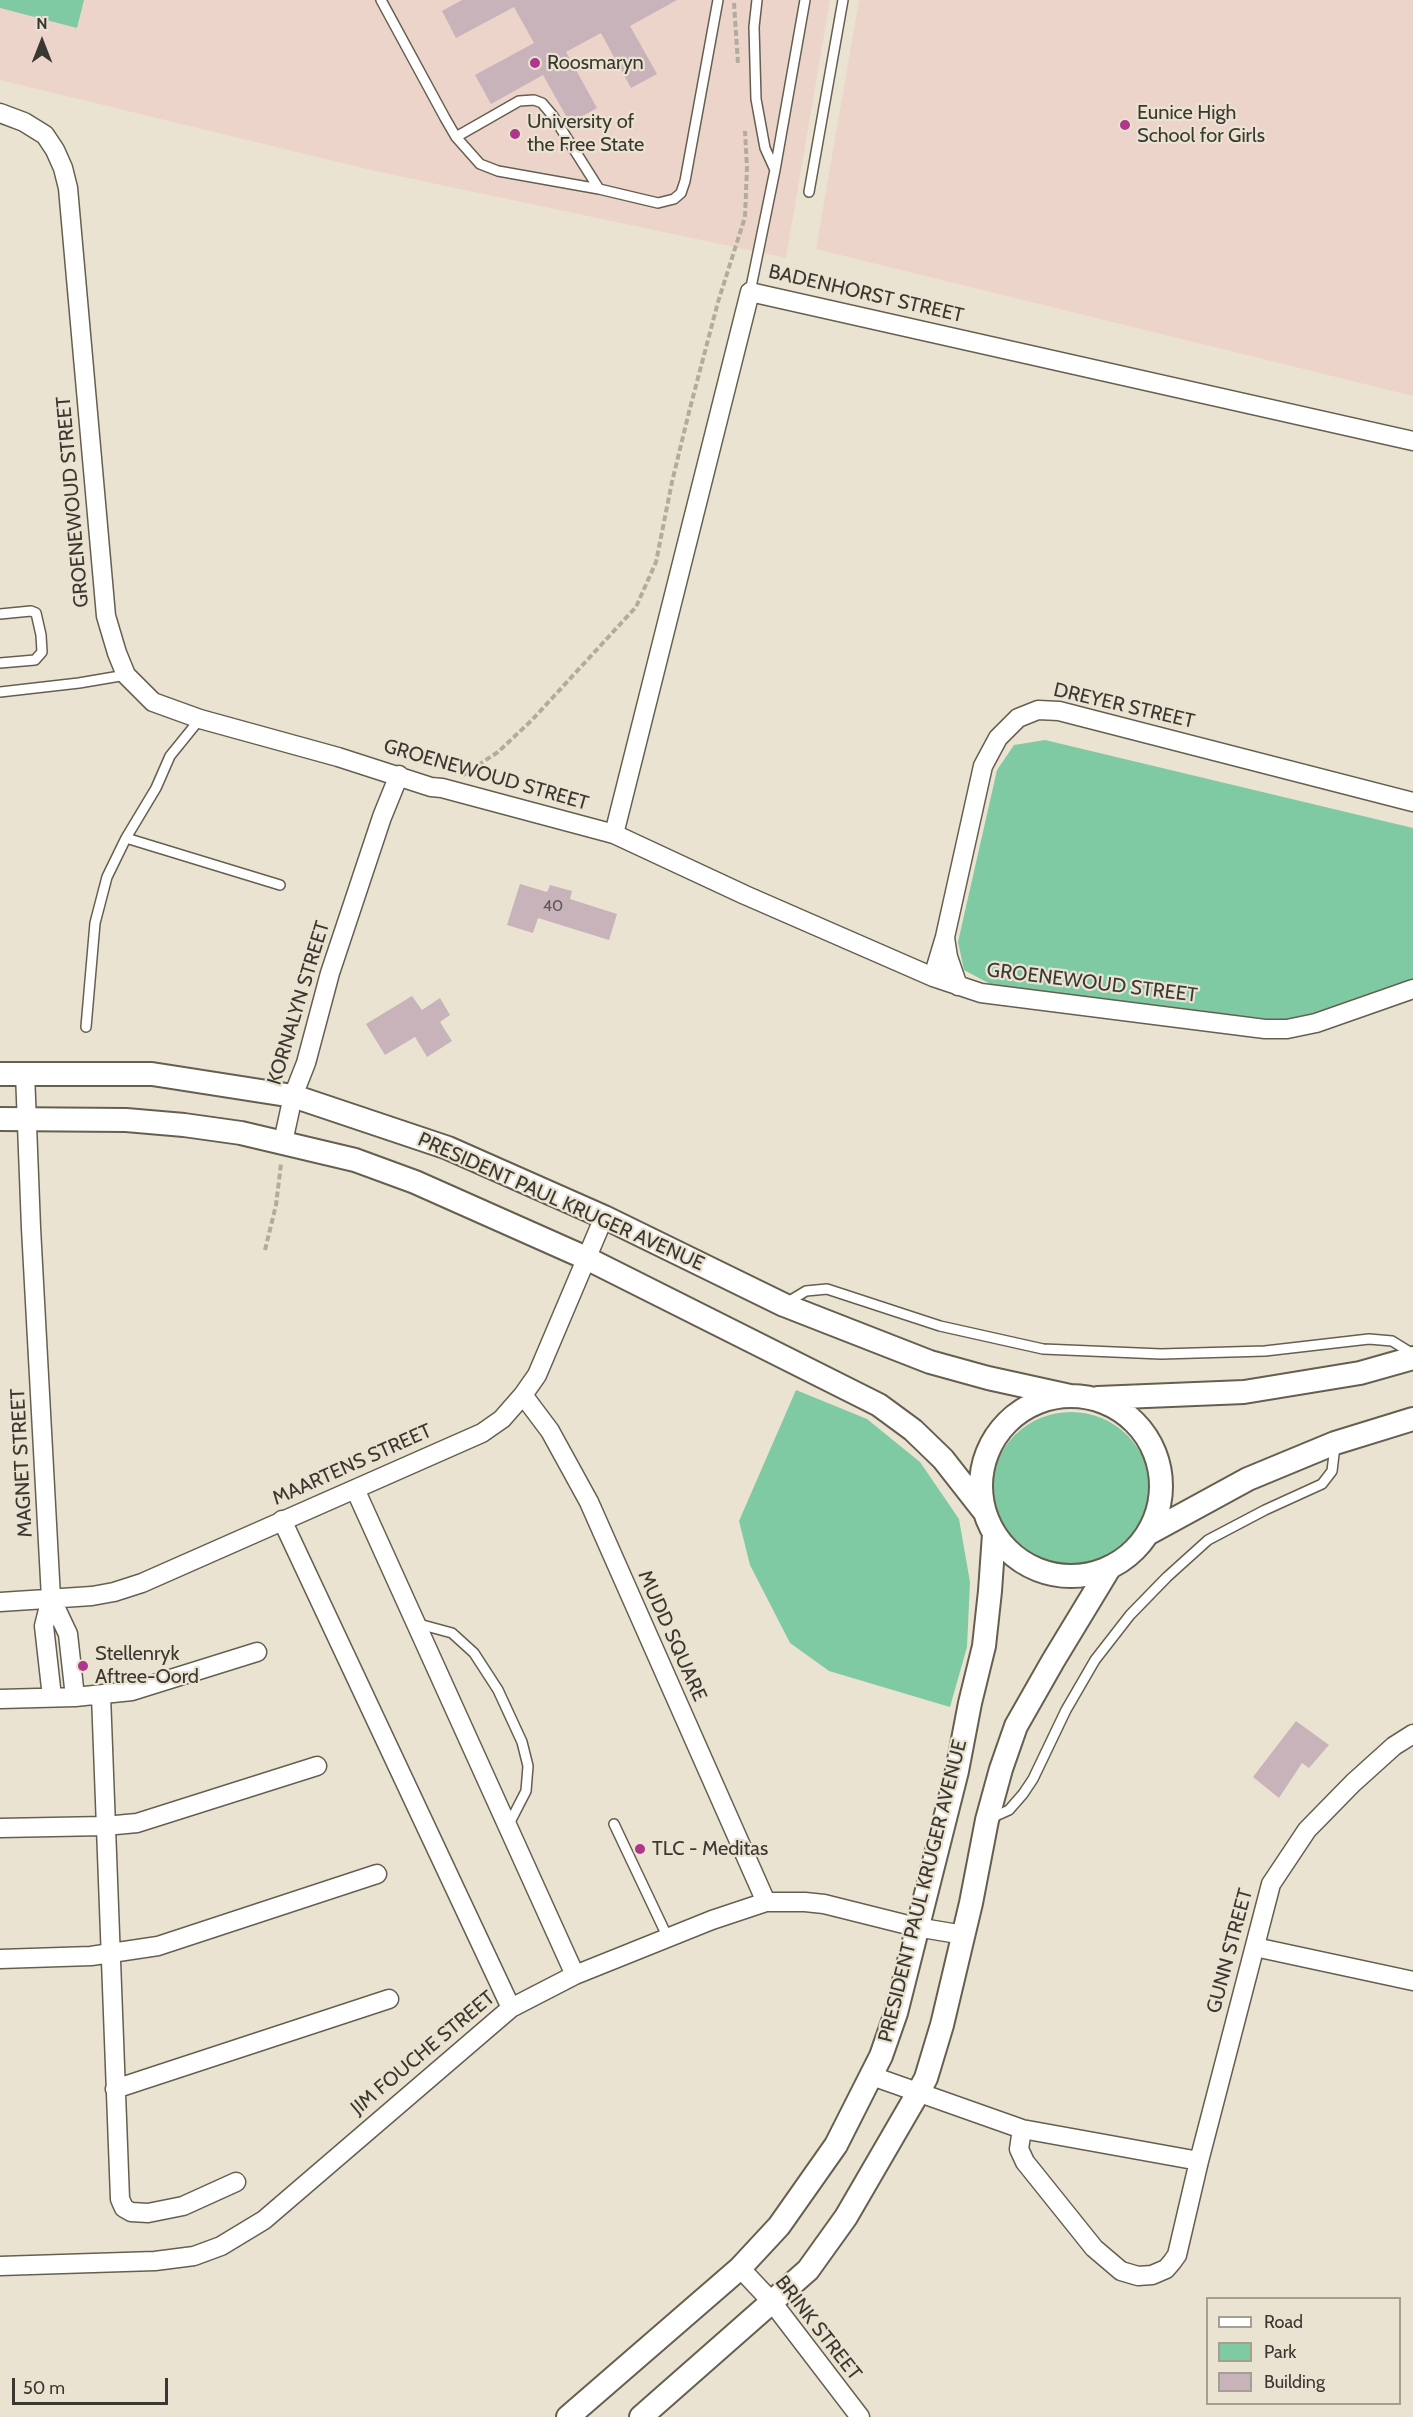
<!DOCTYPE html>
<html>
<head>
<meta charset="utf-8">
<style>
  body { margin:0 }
  #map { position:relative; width:1413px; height:2417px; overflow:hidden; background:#ebe3d1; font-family:Cabin,sans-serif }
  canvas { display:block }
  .legend { position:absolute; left:1206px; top:2297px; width:195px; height:108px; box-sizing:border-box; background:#ebe3d1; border:2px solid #a59f91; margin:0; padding:8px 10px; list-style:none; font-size:18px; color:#3b3831 }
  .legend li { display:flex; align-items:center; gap:12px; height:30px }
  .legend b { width:30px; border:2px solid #a59f91 }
  .north { position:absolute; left:12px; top:12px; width:60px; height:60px; -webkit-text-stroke:4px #ebe3d1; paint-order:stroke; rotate:0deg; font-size:16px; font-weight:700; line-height:24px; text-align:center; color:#3b3831 }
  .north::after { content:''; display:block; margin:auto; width:21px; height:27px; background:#3b3831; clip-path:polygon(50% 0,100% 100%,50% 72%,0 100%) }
  .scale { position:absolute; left:12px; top:2378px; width:156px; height:27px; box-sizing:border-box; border:3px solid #3b3831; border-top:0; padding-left:8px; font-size:18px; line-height:21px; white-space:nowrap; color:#3b3831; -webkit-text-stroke:4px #ebe3d1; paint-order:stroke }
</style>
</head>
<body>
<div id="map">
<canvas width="1413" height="2417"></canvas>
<ul class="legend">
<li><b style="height:8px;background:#fff"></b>Road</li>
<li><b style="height:16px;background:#7fcaa2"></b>Park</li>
<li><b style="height:16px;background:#c8b3bb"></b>Building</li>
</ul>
<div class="north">N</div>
<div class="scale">50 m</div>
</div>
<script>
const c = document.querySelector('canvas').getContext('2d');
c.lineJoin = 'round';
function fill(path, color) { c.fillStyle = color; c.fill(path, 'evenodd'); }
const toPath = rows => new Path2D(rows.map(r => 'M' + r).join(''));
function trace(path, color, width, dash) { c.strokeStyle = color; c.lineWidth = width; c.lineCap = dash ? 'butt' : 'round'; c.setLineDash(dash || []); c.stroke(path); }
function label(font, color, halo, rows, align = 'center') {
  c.font = font + ' Cabin,sans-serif'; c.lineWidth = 4.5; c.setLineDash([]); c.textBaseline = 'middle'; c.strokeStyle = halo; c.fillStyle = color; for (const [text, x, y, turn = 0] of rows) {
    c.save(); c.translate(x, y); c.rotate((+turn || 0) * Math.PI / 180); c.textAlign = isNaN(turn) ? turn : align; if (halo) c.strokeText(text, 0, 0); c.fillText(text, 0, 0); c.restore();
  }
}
fill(toPath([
  [0,0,830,0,786,258,375,171,0,80],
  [859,0,1413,0,1413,396,816,249]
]), '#ecd4cb');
fill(toPath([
  [0,0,84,0,77,28,0,8],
  [1045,740,1413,828,1413,981,1281,1024,994,986,964,970,958,942,997,770,1014,745],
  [796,1390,867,1419,920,1462,959,1519,970,1582,967,1647,950,1707,829,1671,790,1643,750,1565,739,1521],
  '991 1492a80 80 0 1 1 160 0a80 80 0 1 1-160 0Z'
]), '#7fcaa2');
fill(toPath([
  [462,0,677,0,630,26,657,74,631,88,601,33,566,52,597,108,570,123,543,75,491,104,475,75,534,43,514,7,456,38,442,11],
  [520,884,547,892,550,885,572,891,570,899,617,914,609,940,538,918,533,933,507,925],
  [412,996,422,1010,440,998,450,1015,440,1022,452,1041,427,1057,415,1037,385,1055,366,1024],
  [1296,1721,1329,1745,1309,1768,1302,1763,1279,1798,1253,1777]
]), '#c8b3bb');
const service = toPath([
  [381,0,445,118,456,137,480,164,498,171,599,189,658,203,674,199,681,193,685,181,718,0],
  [757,0,754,27,756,99,765,148,775,170],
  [456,137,519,101,534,100,542,103,553,116,599,189],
  [809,192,843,0],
  [750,292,775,170,805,0],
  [0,614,31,611,36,613,41,635,42,652,35,660,0,663],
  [0,692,79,683,126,675],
  [126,838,280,885],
  [86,1027,95,923,107,877,126,838,156,788,170,756,200,719],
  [786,1303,806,1291,827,1289,940,1326,1043,1349,1161,1354,1265,1351,1369,1339,1392,1341,1413,1354],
  [415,1623,452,1633,474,1653,498,1690,522,1742,528,1766,526,1791,508,1826],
  [989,1819,1009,1810,1023,1794,1033,1779,1066,1710,1095,1660,1130,1615,1167,1577,1208,1540,1265,1510,1322,1484,1332,1471,1335,1446],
  [614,1824,668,1938]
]);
const minor = toPath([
  [0,113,24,122,45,135,55,150,63,168,68,188,106,616,117,653,126,675,153,702,200,719,338,757,431,787,442,788,614,834,745,895,933,977,981,993,1265,1029,1287,1029,1316,1023,1413,989],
  [614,834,750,292,1413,441],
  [945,938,948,957,958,986],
  [933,977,945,937,983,766,998,738,1018,718,1038,710,1059,711,1413,802],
  [25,1073,31,1228,51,1598,44,1626,52,1697],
  [283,1142,293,1096,306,1063,330,973,382,817,399,775],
  [523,1395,550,1431,589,1502,766,1902],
  [355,1489,575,1975],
  [282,1520,511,2008],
  [51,1598,68,1634,75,1697],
  [0,1602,92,1596,114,1592,142,1583,482,1433,502,1419,523,1395,537,1375,604,1217],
  [101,1695,120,2199,124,2208,131,2212,148,2213,183,2206,236,2182],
  [0,1699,75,1697,132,1691,257,1652],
  [0,1828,105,1826,137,1823,317,1766],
  [1255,1947,1413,1981],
  [0,1959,91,1956,158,1946,377,1874],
  [872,2076,1022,2129,1199,2161],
  [115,2089,389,1999],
  [1022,2129,1019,2149,1025,2162,1094,2248,1121,2271,1138,2276,1152,2275,1166,2269,1172,2262,1177,2255,1199,2161,1271,1884,1307,1830,1353,1783,1394,1746,1413,1734],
  [0,2266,155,2261,194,2256,221,2246,264,2220,511,2008,575,1975,712,1920,766,1902,805,1902,824,1904,916,1927,964,1935],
  [740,2268,772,2302,860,2417]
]);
const tertiary = toPath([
  [0,1074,152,1074,293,1096,448,1148,604,1217,784,1305,930,1362,988,1378,1070,1396],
  [0,1119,126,1120,184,1125,241,1133,355,1160,415,1182,586,1258,879,1405,913,1430,943,1459,983,1510],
  '981 1486a90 90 0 1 1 180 0a90 90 0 1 1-180 0Z',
  [1098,1398,1244,1392,1360,1373,1413,1358],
  [1149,1533,1248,1479,1335,1443,1413,1419],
  [568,2417,740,2268,779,2226,836,2145,881,2056,896,2013,957,1771,970,1703,984,1646,990,1591,994,1534],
  [641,2417,808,2270,846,2217,918,2093,926,2078,942,2025,971,1903,987,1820,1001,1769,1016,1726,1053,1661,1110,1567]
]);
trace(service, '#665f50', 12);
trace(minor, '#665f50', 21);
trace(tertiary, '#665f50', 26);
trace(toPath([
  [734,3,738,64],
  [463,775,498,752,532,720,636,607,656,562,672,482,689,412,718,302,745,217,747,167,745,131],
  [265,1250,276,1205,281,1164]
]), '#b2ac9d', 4, [6, 3]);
trace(service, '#fff', 9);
trace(minor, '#fff', 18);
trace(tertiary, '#fff', 22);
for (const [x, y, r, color] of [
  [535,63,6,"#af368a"],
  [1125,125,6,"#af368a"],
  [515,134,6,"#af368a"],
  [83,1666,6,"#af368a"],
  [640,1849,6,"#af368a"]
]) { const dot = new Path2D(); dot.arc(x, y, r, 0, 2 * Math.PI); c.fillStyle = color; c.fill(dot); trace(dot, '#ebe3d1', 2); }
label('16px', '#5e5754', null, [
  ["40",553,906]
]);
label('20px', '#3b3831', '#ebe3d1', [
  ["Roosmaryn",547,63],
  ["Eunice High",1137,113],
  ["School for Girls",1137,136],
  ["University of",527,122],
  ["the Free State",527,145],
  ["Stellenryk",95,1654],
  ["Aftree-Oord",95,1677],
  ["TLC - Meditas",652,1849]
], 'left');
label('20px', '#3b3831', '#ebe3d1', [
  ["BADENHORST STREET",866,294,13],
  ["GROENEWOUD STREET",73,502,-95],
  ["DREYER STREET",1124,706,13],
  ["GROENEWOUD STREET",486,775,16],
  ["GROENEWOUD STREET",1092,983,7],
  ["KORNALYN STREET",299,1003,-73],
  ["PRESIDENT PAUL KRUGER AVENUE",561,1202,24],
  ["MAGNET STREET",22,1463,-93],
  ["MAARTENS STREET",352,1465,-24],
  ["MUDD SQUARE",672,1636,66],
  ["PRESIDENT PAUL KRUGER AVENUE",923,1891,-76],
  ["GUNN STREET",1230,1951,-75],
  ["JIM FOUCHE STREET",423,2053,-40],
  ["BRINK STREET",818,2328,52]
]);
</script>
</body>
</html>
